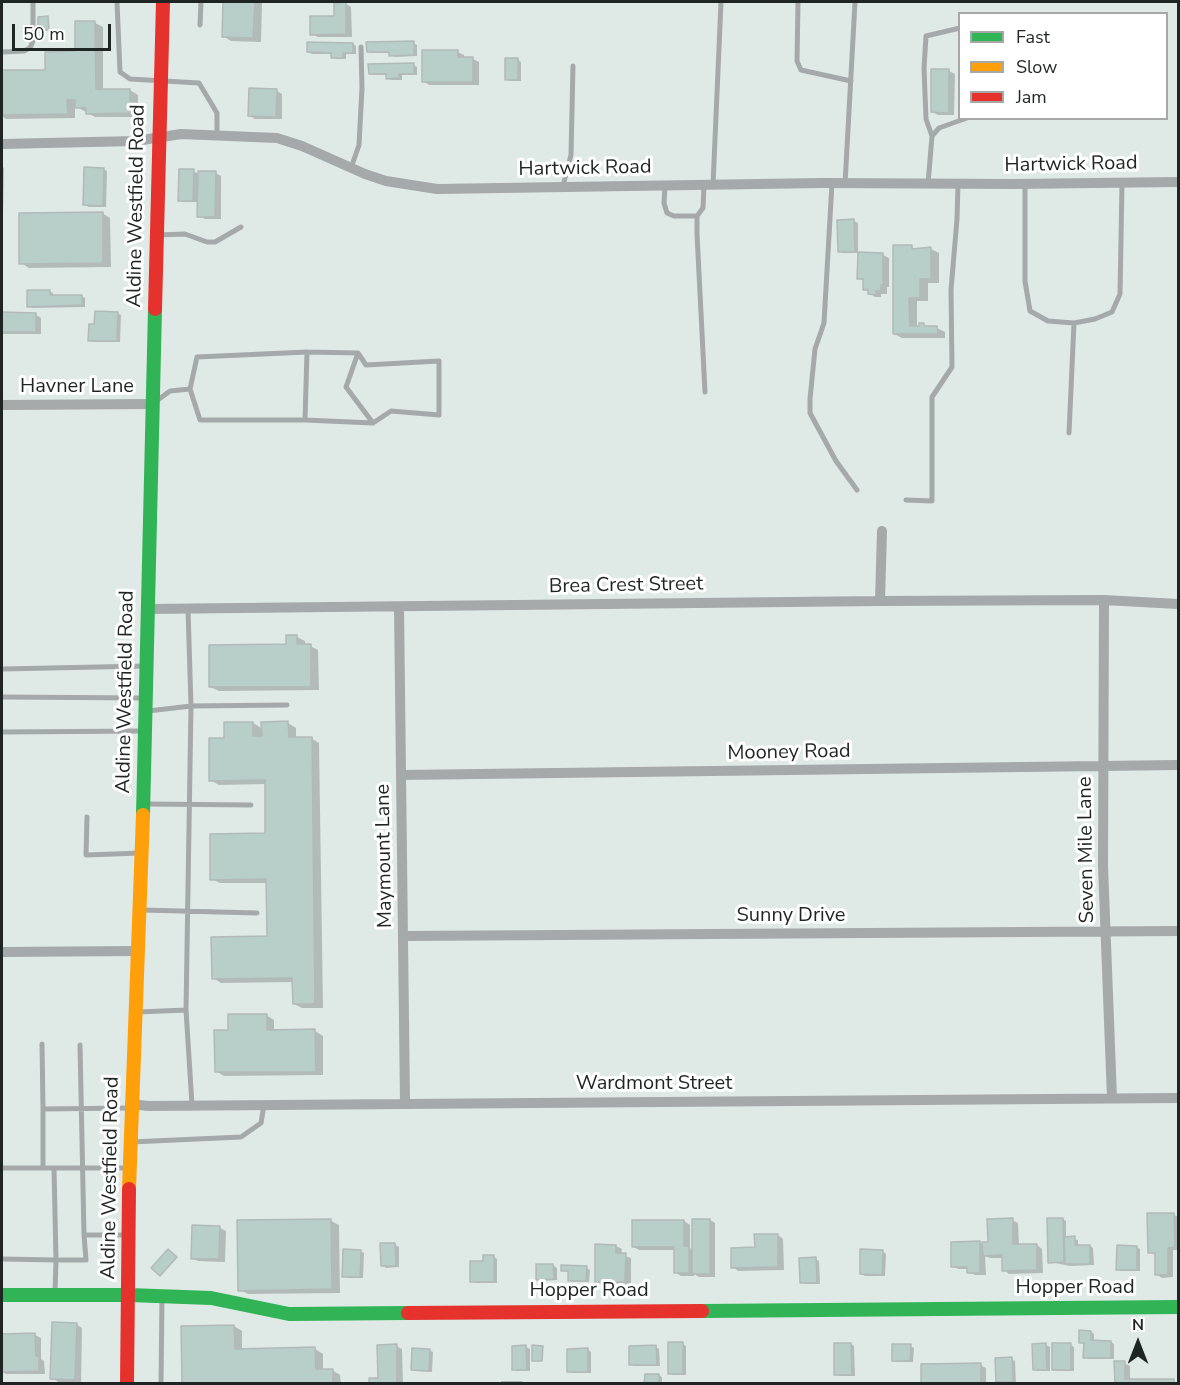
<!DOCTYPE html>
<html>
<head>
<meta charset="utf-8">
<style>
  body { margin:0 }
  #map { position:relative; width:1180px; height:1385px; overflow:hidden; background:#dfeae7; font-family:"Nunito Sans",sans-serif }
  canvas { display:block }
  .frame { position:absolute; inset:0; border:3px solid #1e2523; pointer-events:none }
  .legend { position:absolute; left:958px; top:12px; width:210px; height:108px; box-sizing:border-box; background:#fff; border:2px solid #a5a8a7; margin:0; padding:8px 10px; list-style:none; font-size:18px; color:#1e2523 }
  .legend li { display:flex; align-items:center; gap:12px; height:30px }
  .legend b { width:30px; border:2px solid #a5a8a7 }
  .north { position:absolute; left:1108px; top:1313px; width:60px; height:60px; -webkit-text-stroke:4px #fff; paint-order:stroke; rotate:0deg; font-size:16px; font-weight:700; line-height:24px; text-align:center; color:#1e2523 }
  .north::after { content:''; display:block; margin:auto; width:21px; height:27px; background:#1e2523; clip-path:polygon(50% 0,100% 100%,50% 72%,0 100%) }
  .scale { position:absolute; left:12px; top:24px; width:99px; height:27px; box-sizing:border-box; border:3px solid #1e2523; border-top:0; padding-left:8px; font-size:18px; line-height:21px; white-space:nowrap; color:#1e2523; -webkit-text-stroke:4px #fff; paint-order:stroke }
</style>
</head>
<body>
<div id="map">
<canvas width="1180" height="1385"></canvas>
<div class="frame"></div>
<ul class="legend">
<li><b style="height:8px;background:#30b455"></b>Fast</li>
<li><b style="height:8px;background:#ff9f0a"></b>Slow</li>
<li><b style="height:8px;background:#e5322d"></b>Jam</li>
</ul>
<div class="north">N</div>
<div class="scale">50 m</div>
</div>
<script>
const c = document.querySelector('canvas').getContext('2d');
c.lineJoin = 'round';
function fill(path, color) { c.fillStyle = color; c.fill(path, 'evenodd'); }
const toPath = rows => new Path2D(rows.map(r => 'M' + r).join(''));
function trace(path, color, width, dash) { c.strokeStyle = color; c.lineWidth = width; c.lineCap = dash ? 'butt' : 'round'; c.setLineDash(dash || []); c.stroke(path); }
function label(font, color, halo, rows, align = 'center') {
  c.font = font + ' "Nunito Sans",sans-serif'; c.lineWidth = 6; c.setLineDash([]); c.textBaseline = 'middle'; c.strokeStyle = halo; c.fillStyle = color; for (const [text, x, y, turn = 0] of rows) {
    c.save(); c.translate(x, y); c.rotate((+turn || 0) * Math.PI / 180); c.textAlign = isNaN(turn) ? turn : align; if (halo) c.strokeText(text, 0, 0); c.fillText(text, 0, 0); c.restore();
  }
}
fill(toPath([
  [224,2,262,2,261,42,231,41,223,36],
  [346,4,351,7,352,37,318,37,312,34,335,17],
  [76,23,95,23,103,27,103,90,130,90,138,95,138,117,95,117,75,106,75,118,6,119,2,116,2,72,47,71,76,53],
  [413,43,417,45,417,56,394,57,391,53,372,53,368,51],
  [353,44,356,46,356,54,346,54,346,59,336,59,332,57,332,54,312,54,308,52],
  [458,52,464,55,464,59,473,59,479,62,479,85,429,85,423,81],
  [518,60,521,62,521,81,510,81,506,79],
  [413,65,417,67,417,75,402,75,402,80,391,80,387,78,387,75,374,75,370,73],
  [949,71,955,74,954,115,938,115,932,112],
  [277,91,282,94,282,119,255,119,249,115],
  [2,166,4,168,2,267],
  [104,169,107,171,106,207,89,207,85,205],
  [193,171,199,174,215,173,221,176,221,219,205,219,199,216,199,202,183,202,180,200],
  [102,213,110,218,111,267,29,268,21,263],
  [854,221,858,223,858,253,843,253,839,251],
  [912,247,917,250,931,249,939,253,939,283,928,283,928,301,917,301,917,327,924,325,928,328,937,328,945,332,945,338,902,338,894,334],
  [883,255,889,258,889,287,887,287,887,294,881,294,881,297,875,297,864,289,865,282,858,278],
  [49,291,53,293,53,297,81,296,85,298,85,307,32,308,29,306],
  [117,313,121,315,120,342,93,342,90,340],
  [2,314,35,314,41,318,41,334,2,334],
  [297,637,305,641,305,646,310,646,318,650,319,690,219,691,210,687,287,646],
  [253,723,263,729,288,723,296,728,296,738,311,738,319,743,323,1008,302,1008,294,1004,294,982,221,983,213,978,268,938,268,883,220,883,212,879,267,835,266,784,219,785,210,780,226,739],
  [266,1015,274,1020,274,1031,315,1031,323,1036,323,1075,224,1076,216,1071,230,1031],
  [1173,1214,1178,1217,1178,1260,1178,1250,1173,1250,1173,1277,1162,1278,1156,1274,1156,1256,1150,1252],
  [1063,1219,1066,1221,1066,1238,1078,1240,1078,1246,1090,1246,1093,1248,1094,1265,1070,1266,1050,1262],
  [710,1220,715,1223,715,1277,699,1277,694,1274,694,1276,681,1276,675,1272,675,1250,639,1250,634,1247,634,1222,684,1221,690,1225,690,1248,693,1250],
  [1012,1220,1018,1223,1019,1245,1037,1245,1042,1249,1043,1273,1009,1274,1004,1270,1004,1258,990,1258,985,1256,986,1275,975,1275,969,1272,969,1269,958,1269,953,1266,979,1243,984,1245,989,1244],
  [331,1221,339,1225,340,1293,248,1294,240,1290],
  [194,1227,220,1228,226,1231,225,1262,198,1261,192,1258],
  [778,1235,783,1239,784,1270,738,1271,733,1267],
  [382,1245,395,1245,399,1247,399,1267,386,1268,382,1265],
  [616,1246,622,1249,621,1255,631,1258,631,1285,602,1284,596,1281],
  [1137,1247,1140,1249,1140,1271,1121,1271,1118,1269],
  [360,1251,364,1253,363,1278,348,1278,344,1276],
  [882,1251,886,1254,885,1276,865,1276,861,1274],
  [494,1257,497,1259,497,1283,475,1283,472,1281,484,1263],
  [816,1259,819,1261,820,1284,805,1284,802,1282],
  [553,1265,557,1268,557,1280,541,1281,537,1279],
  [586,1268,590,1270,589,1282,573,1282,569,1280,570,1272,563,1270],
  [76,1324,82,1328,81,1384,58,1382,52,1378],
  [234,1326,242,1331,242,1350,315,1349,323,1354,323,1370,332,1370,340,1375,341,1384,184,1384],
  [1091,1332,1094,1334,1094,1342,1111,1342,1114,1344,1114,1359,1088,1359,1085,1357,1085,1345,1081,1342],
  [2,1335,35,1335,41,1338,41,1359,44,1361,45,1374,6,1374,2,1371],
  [683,1344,686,1346,686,1375,673,1375,669,1373],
  [851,1344,854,1346,855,1376,839,1376,836,1374],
  [1046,1345,1050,1347,1050,1371,1038,1371,1034,1369],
  [1071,1345,1074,1347,1074,1371,1057,1371,1053,1369],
  [396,1346,402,1349,403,1384,371,1384,379,1379],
  [910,1346,914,1348,913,1362,897,1362,894,1360],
  [513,1347,526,1347,530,1349,530,1371,517,1371,514,1369],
  [656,1347,659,1349,660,1366,634,1366,631,1364],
  [429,1350,433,1352,432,1372,416,1371,413,1369],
  [588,1350,591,1352,591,1373,572,1373,569,1371],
  [1011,1359,1015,1361,1016,1383,1001,1384,998,1382],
  [1124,1363,1130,1366,1130,1381,1173,1381,1178,1384,1116,1384],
  [980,1365,986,1368,986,1384,923,1384],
  [658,1375,662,1377,662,1382,678,1384,646,1384],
  [501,1381,522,1381,525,1384,501,1384],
  [700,1382,717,1383,719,1384,700,1384]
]), '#0003');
const building = toPath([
  [223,2,255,2,253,38,222,37,223,2],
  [346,2,346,34,310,35,310,16,334,16,334,3,346,2],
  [48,16,49,30,38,30,38,17,48,16],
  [75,21,95,21,96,89,130,89,130,113,86,114,86,108,75,108,75,100,67,100,68,114,2,115,2,70,45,70,45,52,75,51,75,21],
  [414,41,414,55,389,56,389,52,367,52,366,42,414,41],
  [307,42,353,43,353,53,343,53,343,58,331,58,331,53,307,52,307,42],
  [422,50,458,50,458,57,473,57,473,82,422,82,422,50],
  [505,58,518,58,518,80,505,80,505,58],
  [414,63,414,74,399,74,399,78,386,79,386,74,369,74,368,64,414,63],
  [931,69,949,69,949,113,931,112,931,69],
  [249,88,277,89,276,117,248,116,249,88],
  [84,167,104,168,103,206,83,205,84,167],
  [179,169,194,169,193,201,178,201,179,169],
  [198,171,216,171,215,217,197,217,198,171],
  [103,212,103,263,19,264,19,213,103,212],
  [854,219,855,252,838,252,837,220,854,219],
  [893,245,912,245,912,249,931,247,931,279,920,279,920,298,909,298,910,326,919,326,919,323,924,323,924,326,937,326,938,334,893,334,893,245],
  [858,252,883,253,883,285,881,285,881,291,876,291,876,295,868,294,868,290,863,290,863,279,857,279,858,252],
  [27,290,50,290,50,295,82,295,82,305,27,307,27,290],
  [95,311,118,312,117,341,88,341,89,324,94,324,95,311],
  [2,312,36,313,36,332,2,332,2,312],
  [286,635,297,635,297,644,311,644,311,687,209,687,209,645,286,644,286,635],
  [288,721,289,737,312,737,315,1004,293,1004,292,978,212,979,211,937,267,936,266,879,210,880,210,834,265,833,265,780,209,781,209,738,224,738,224,722,253,722,253,736,262,736,261,722,288,721],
  [228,1014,267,1014,267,1030,315,1029,316,1072,215,1072,214,1030,228,1030,228,1014],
  [1147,1213,1174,1213,1175,1247,1168,1248,1168,1275,1155,1275,1155,1253,1148,1253,1147,1213],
  [1013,1218,1013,1244,1037,1244,1037,1270,1002,1271,1002,1255,983,1256,982,1242,988,1242,987,1219,1013,1218],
  [1047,1218,1063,1218,1064,1262,1048,1263,1047,1218],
  [331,1219,332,1289,238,1291,237,1220,331,1219],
  [692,1219,710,1219,710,1274,692,1274,692,1219],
  [632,1220,684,1220,684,1246,689,1246,689,1273,674,1273,674,1247,632,1247,632,1220],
  [192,1225,220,1226,219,1259,191,1259,192,1225],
  [754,1234,778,1234,778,1267,731,1268,731,1248,755,1247,754,1234],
  [1075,1236,1075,1245,1090,1245,1090,1264,1065,1264,1064,1237,1075,1236],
  [980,1241,980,1273,967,1273,967,1267,951,1267,951,1242,980,1241],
  [380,1243,395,1243,396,1266,381,1266,380,1243],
  [595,1244,616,1245,616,1253,626,1253,625,1282,595,1282,595,1244],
  [1117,1245,1137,1246,1137,1270,1116,1270,1117,1245],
  [168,1249,177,1257,160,1276,151,1268,168,1249],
  [343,1249,361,1250,360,1277,342,1277,343,1249],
  [860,1249,883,1250,882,1275,860,1274,860,1249],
  [483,1255,494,1255,494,1282,470,1282,470,1261,483,1261,483,1255],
  [816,1257,817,1283,800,1283,799,1258,816,1257],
  [536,1264,553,1264,554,1279,536,1280,536,1264],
  [561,1265,587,1266,586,1281,568,1281,568,1271,561,1271,561,1265],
  [52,1322,77,1323,75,1380,50,1379,52,1322],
  [234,1325,235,1349,315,1347,316,1369,333,1369,333,1384,182,1384,181,1326,234,1325],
  [1079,1330,1091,1331,1091,1340,1111,1341,1111,1358,1083,1358,1084,1343,1079,1343,1079,1330],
  [35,1333,36,1356,39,1356,39,1371,2,1372,2,1334,35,1333],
  [668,1342,683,1342,683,1374,668,1374,668,1342],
  [834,1343,851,1343,852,1375,834,1375,834,1343],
  [1046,1343,1047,1370,1033,1370,1032,1344,1046,1343],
  [1052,1343,1071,1343,1071,1370,1052,1370,1052,1343],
  [397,1344,397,1384,369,1384,369,1378,378,1378,377,1345,397,1344],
  [892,1344,911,1344,910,1361,892,1361,892,1344],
  [526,1345,527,1370,512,1370,512,1346,526,1345],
  [532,1345,543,1346,542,1361,532,1361,532,1345],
  [656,1345,657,1365,629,1365,629,1346,656,1345],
  [412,1348,430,1349,429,1371,411,1370,412,1348],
  [588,1348,588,1372,567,1372,567,1349,588,1348],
  [1012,1357,1013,1382,996,1382,995,1358,1012,1357],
  [1114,1361,1125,1361,1125,1379,1174,1379,1174,1384,1115,1384,1114,1361],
  [981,1363,981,1384,921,1384,921,1364,981,1363],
  [645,1374,659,1374,659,1384,644,1384,645,1374]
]);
fill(building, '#b8cec9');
trace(building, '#b2bab8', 1.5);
trace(toPath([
  [117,2,120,72,130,79,199,83,217,113,217,135],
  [798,2,797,61,801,70,851,81],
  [200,25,201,2],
  [2,52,24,51,30,48,33,41,33,2],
  [932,136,926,119,924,68,926,36,960,28],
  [351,168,359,145,362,88,361,47],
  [832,183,824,323,815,349,810,399,810,413,836,461,857,490],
  [845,184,855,2],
  [928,184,932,136,939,128,967,118],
  [1025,184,1025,281,1030,311,1048,321,1074,323],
  [704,185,703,208,697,216,697,234,705,392],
  [713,185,721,2],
  [563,186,571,155,573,66],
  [665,186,664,203,667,213,674,216,697,216],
  [158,235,185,234,207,242,215,242,241,227],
  [307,352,358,353,366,365,439,361,439,415,391,411,373,423,305,420,200,420,190,389,197,357,307,352],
  [358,353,346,387,373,423],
  [155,402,170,391,190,389],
  [305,420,307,352],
  [1069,433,1074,323,1095,319,1112,312,1120,294,1122,183],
  [906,500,932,501,932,397,952,367,951,290,957,219,958,184],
  [188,609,191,706,186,1010,192,1105],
  [2,669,146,666],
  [2,697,144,698],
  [148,711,191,706,287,705],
  [2,732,144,731],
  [145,804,251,805],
  [87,817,86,855,141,853],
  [142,910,257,913],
  [138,1012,186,1010],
  [42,1044,43,1109],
  [80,1045,84,1235,127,1235],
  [129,1108,43,1109,43,1168,129,1168],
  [131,1142,241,1137,261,1123,264,1105],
  [2,1168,43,1168],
  [54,1168,56,1260,86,1260,84,1235],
  [2,1259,56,1260,55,1293],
  [161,1384,162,1298]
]), '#a5a9a9', 5);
trace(toPath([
  [2,144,136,141,181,134,277,138,302,146,365,174,386,181,437,189,822,183,1014,184,1178,182],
  [2,405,152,404],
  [1104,600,1103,866,1112,1098],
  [880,601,882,531],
  [399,607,405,1104],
  [148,609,880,601,1104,600,1178,604],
  [401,775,1178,765],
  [405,936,1178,931],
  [2,952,138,951],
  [130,1104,148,1106,1178,1098]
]), '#a5a9a9', 10);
trace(toPath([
  [143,815,155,309],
  [2,1295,129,1295,211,1298,289,1314,408,1313],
  [702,1311,1178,1307]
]), '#30b455', 14);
trace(toPath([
  [129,1189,143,815]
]), '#ff9f0a', 14);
trace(toPath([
  [155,309,163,2],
  [408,1313,702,1311],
  [127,1384,129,1189]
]), '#e5322d', 14);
label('20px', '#1e2523', '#fff', [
  ["Hartwick Road",1071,165,-1],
  ["Hartwick Road",585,169,-1],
  ["Aldine Westfield Road",137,206,-89],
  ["Havner Lane",77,387],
  ["Brea Crest Street",626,586,-1],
  ["Aldine Westfield Road",126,692,-89],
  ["Mooney Road",789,753,-1],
  ["Seven Mile Lane",1087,850,-91],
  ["Maymount Lane",385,856,-91],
  ["Sunny Drive",791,916],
  ["Wardmont Street",654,1084],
  ["Aldine Westfield Road",111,1178,-89],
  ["Hopper Road",1075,1288],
  ["Hopper Road",589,1291]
]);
</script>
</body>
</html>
